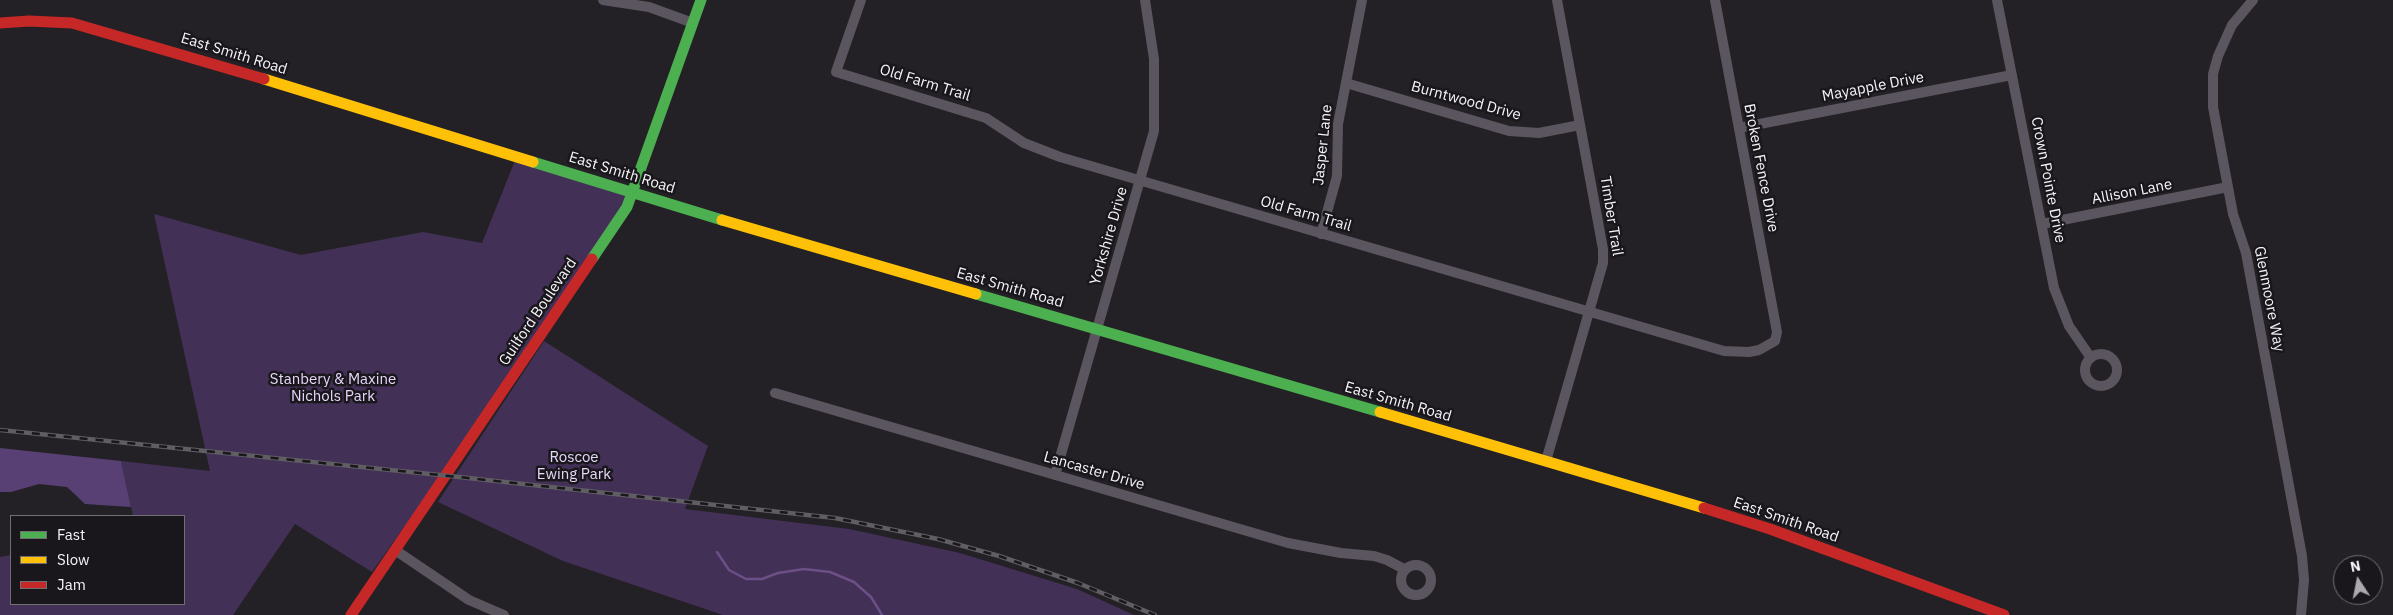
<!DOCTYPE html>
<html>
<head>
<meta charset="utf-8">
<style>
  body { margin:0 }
  #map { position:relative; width:2393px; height:615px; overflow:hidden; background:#232125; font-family:"IBM Plex Sans",sans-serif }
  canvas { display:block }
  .legend { position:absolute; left:10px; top:515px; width:175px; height:90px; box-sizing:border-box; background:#19171c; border:1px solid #716f74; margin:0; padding:6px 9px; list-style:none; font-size:15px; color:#f6f4f8 }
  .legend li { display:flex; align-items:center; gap:10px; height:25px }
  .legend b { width:25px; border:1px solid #716f74 }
  .north { position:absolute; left:2333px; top:555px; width:50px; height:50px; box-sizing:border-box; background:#19171c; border:1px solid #716f74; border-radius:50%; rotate:349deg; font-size:14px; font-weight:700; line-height:20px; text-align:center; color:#f6f4f8 }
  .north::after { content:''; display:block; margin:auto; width:18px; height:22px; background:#acaaae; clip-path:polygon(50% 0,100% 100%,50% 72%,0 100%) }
</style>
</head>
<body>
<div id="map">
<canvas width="2393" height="615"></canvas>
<ul class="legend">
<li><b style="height:6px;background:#4caf50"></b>Fast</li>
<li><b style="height:6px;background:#ffc107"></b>Slow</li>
<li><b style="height:6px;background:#c62828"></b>Jam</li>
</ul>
<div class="north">N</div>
</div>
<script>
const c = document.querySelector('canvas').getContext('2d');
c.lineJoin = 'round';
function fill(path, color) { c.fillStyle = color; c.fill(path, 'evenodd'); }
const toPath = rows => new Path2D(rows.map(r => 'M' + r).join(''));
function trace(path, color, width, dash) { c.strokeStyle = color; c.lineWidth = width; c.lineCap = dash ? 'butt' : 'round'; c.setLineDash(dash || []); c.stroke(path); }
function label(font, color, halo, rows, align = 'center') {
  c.font = font + ' "IBM Plex Sans",sans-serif'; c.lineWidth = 5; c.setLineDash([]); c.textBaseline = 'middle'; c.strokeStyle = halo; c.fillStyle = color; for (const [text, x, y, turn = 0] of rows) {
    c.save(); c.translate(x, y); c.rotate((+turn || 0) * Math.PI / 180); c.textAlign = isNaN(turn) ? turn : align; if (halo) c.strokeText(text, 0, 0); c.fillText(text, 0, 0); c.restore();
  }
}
fill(toPath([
  [516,158,631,194,478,423,372,572,295,524,233,615,0,615,0,557,11,555,11,604,184,604,184,516,133,516,121,461,210,471,154,214,301,255,423,232,482,243],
  [544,341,708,446,685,509,849,529,960,553,1077,589,1134,615,723,615,563,561,438,502]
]), '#433056');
fill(toPath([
  [0,448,121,461,131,507,85,504,67,487,39,484,11,492,0,492]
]), '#594074');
trace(toPath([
  [717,552,729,570,746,579,762,579,778,573,804,569,830,572,854,582,871,597,882,615]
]), '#6b4f86', 2.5);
trace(toPath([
  [603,0,649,7,693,23],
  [861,0,836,72,986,118,1024,143,1060,157,1724,351,1749,352,1759,350,1775,341,1777,332,1715,0],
  [1997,0,2054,288,2069,326,2091,358],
  [2253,0,2232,25,2218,56,2213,74,2213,107,2233,214,2246,253,2302,556,2304,580,2301,615],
  [1346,83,1509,131,1539,133,1580,125],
  [1739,128,2012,75],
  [2042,224,2228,187],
  [1321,234,1337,176,1338,124,1362,0],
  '2085 370a16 16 0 1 1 32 0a16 16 0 1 1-32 0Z',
  [775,393,1288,543,1341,553,1374,556,1387,560,1404,569],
  [1546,461,1603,263,1603,249,1557,0],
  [1055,475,1154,131,1154,59,1145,0],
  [395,550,469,600,504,615],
  '1401 580a15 15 0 1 1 30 0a15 15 0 1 1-30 0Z'
]), '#5a555e', 10);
trace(toPath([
  [533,162,722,220],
  [592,259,627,207,701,0],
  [976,294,1380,412]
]), '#4caf50', 11);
trace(toPath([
  [264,79,533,162],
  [722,220,976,294],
  [1380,412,1704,508]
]), '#ffc107', 11);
trace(toPath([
  [0,23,29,21,72,23,264,79],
  [1704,508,1770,529,2004,615],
  [351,615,592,259]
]), '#c62828', 11);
const rail = toPath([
  [0,430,459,477,835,518,938,539,999,556,1078,583,1155,615]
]);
trace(rail, '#605d63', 4.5);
trace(rail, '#19171c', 2.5, [8]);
label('15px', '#f6f4f8', '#19171c', [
  ["East Smith Road",234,54,17],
  ["Old Farm Trail",925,83,17],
  ["Mayapple Drive",1873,87,-11],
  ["Burntwood Drive",1466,101,15],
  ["Jasper Lane",1323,145,-84],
  ["Broken Fence Drive",1761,168,79],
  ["East Smith Road",622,173,17],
  ["Crown Pointe Drive",2048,180,79],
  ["Allison Lane",2132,192,-11],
  ["Old Farm Trail",1306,214,16],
  ["Timber Trail",1611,216,81],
  ["Yorkshire Drive",1109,236,-74],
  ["East Smith Road",1010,288,16],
  ["Glenmoore Way",2269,299,79],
  ["Guilford Boulevard",538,312,-56],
  ["East Smith Road",1398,402,16],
  ["Lancaster Drive",1094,471,16],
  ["East Smith Road",1786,520,19]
]);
label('15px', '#e6d6f9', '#19171c', [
  ["Stanbery & Maxine",333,380],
  ["Nichols Park",333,397],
  ["Roscoe",574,458],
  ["Ewing Park",574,475]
]);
</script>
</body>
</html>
